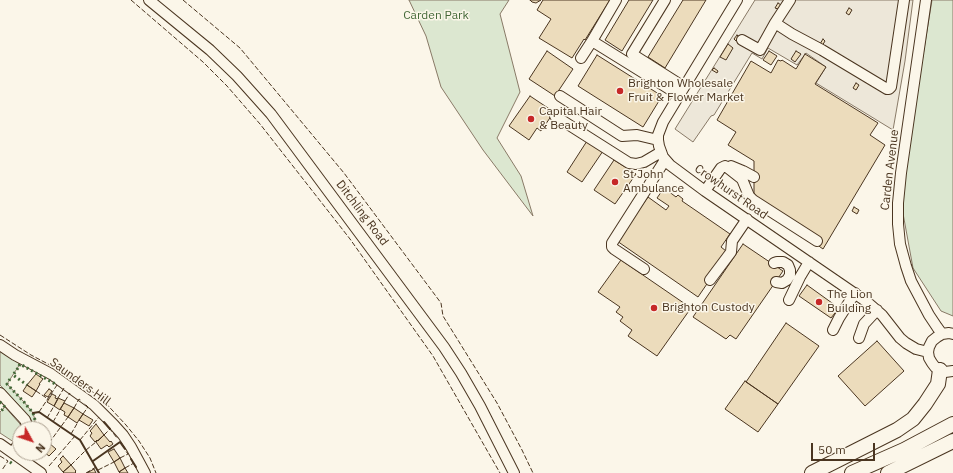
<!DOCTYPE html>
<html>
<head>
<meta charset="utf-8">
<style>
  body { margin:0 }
  #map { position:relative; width:953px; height:473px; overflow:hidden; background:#fbf6e9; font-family:"IBM Plex Sans",sans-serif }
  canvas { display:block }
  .north { position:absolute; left:12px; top:421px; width:40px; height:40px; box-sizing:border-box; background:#fbf6e9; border:1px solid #b4a999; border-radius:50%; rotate:130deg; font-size:11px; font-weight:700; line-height:16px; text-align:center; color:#4a3520 }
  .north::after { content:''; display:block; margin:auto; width:14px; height:18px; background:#c62828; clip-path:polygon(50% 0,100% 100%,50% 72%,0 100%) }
  .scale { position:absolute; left:811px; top:443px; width:64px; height:18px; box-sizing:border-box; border:2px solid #4a3520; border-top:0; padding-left:5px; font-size:12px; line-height:14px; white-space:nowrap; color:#4a3520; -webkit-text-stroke:3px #fbf6e9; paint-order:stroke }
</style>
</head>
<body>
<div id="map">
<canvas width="953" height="473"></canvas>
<div class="north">N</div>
<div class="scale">50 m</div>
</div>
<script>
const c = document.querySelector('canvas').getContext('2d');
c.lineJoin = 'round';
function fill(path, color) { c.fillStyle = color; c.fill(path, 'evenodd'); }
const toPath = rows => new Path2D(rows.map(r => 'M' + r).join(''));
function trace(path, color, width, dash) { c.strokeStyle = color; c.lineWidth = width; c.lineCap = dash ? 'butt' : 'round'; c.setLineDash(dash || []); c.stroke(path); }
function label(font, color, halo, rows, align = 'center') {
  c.font = font + ' "IBM Plex Sans",sans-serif'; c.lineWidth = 3; c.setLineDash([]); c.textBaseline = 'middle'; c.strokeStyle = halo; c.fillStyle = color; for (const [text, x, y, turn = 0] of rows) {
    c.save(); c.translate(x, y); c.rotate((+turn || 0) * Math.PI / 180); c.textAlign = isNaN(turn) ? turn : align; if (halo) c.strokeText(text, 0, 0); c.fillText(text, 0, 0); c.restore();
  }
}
const green = toPath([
  [409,0,509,0,500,14,520,92,497,138,521,176,533,216,483,150,441,87,426,36,409,0],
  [932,0,953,0,953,316,941,311,913,268,900,197,932,0],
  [0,351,20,364,7,384,24,402,33,413,35,420,34,429,32,429,32,422,29,416,0,385,0,351],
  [5,407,20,424,21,427,21,429,20,429,20,446,0,433,0,412,5,407]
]);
fill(green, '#dce7d0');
trace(green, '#887966', 1);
const parking = toPath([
  [755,0,913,0,905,61,893,130,816,83,826,67,806,53,797,65,768,48,762,59,752,53,714,115,711,116,693,142,675,129,755,0]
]);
fill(parking, '#ede7d9');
trace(parking, '#887966', 1);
const building = toPath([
  [530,0,541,0,536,3,532,2,530,0],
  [543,0,610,0,585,40,584,39,572,58,539,38,551,19,537,10,543,0],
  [629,0,653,0,622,51,605,40,629,0],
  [683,0,706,0,665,68,648,57,683,0],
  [778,3,781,5,778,9,775,8,778,3],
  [849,8,852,10,849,15,846,13,849,8],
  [737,35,739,37,736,41,734,39,737,35],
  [823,39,825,41,822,46,820,44,823,39],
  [728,44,733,48,726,60,720,57,728,44],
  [547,51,573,69,555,96,529,79,547,51],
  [769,51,777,56,771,65,763,60,769,51],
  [796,51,801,54,795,62,791,59,796,51],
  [805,54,826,67,815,84,878,123,870,135,885,145,823,249,816,244,754,196,754,161,728,145,736,132,717,120,751,61,771,73,778,60,781,61,782,60,796,69,805,54],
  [597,55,662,96,643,127,578,86,597,55],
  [714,68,718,71,717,73,712,70,714,68],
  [856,83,859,85,856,90,853,88,856,83],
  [530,96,554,112,541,131,537,128,529,140,509,126,530,96],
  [587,141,603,151,582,182,567,172,587,141],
  [614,160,636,174,615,204,594,190,614,160],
  [664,188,676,197,678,195,683,199,682,201,730,234,721,247,726,251,726,256,698,297,617,241,648,197,666,210,669,206,657,198,664,188],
  [854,207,859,210,857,214,852,211,854,207],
  [743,244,783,271,736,339,730,335,726,339,693,317,743,244],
  [621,260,691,308,657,356,628,336,632,330,620,321,623,317,616,312,620,307,598,292,621,260],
  [807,285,839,308,831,318,799,296,807,285],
  [786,323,819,346,778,404,746,382,786,323],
  [877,341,904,371,865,406,838,376,877,341],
  [36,374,43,379,39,384,40,384,36,391,27,385,36,374],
  [745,381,778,404,758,432,725,409,745,381],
  [27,385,36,391,32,397,23,391,27,385],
  [49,389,52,391,48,397,44,395,49,389],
  [52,394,56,396,55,398,58,399,54,406,47,402,52,394],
  [58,398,65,401,60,410,54,406,58,398],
  [64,403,74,408,68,417,64,415,65,412,60,409,64,403],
  [74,408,83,414,77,423,68,417,74,408],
  [83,414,93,420,89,426,79,420,83,414],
  [40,424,45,428,44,430,44,429,36,429,40,424],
  [96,424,104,435,98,441,97,440,95,442,90,436,92,433,90,431,96,424],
  [104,435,110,442,111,441,113,444,109,447,107,445,101,449,96,442,104,435],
  [44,439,49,443,44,450,44,439],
  [49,443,56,449,49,456,44,452,44,450,49,443],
  [114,449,120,458,114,462,108,452,114,449],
  [63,456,71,465,63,472,58,466,62,462,60,459,63,456],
  [120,458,125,468,119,472,114,462,120,458],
  [71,465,76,471,75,472,76,473,64,473,63,472,71,465],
  [125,468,128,473,120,473,119,472,125,468],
  [94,469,96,473,87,473,94,469]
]);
fill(building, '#ecdcbc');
trace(building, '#4a3520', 1);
const minor = toPath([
  [149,0,210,50,237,76,271,114,444,347,461,373,480,406,514,473],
  [616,0,592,41,679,95],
  [665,0,632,54,684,87],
  [737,0,663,122,658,135,658,140,659,146,663,157,670,165,705,191,867,302,882,315,900,338,906,343,916,349,928,352],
  [790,0,775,23,792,34,822,50,887,89,889,89,891,87,904,0],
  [926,0,901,173,898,203,898,224,900,244,906,266,911,281,929,315,937,327,942,334],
  [742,40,760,50,775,23],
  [581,58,592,41],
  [560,96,622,136,637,135,658,140],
  [555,116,629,163,636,164,644,162,661,152],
  [731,166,743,171,754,177],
  [705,191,721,168,725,166,728,168,742,179,749,196,753,200,817,241],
  [774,263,777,262,783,262,788,265,790,270,790,275,787,280,782,283,776,282],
  [644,269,614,249,612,247,612,243,665,160],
  [710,280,731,252,732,241,747,219],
  [789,300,800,277,809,262],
  [833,330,839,318,855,293],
  [953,334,949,333,942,334,937,337,932,341,929,347,928,352,929,358,932,363,935,367,940,370,945,372,953,371],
  [859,338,864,324,877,310],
  [0,345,15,355,51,374,94,405,114,425,123,435,131,447,145,473],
  [0,393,25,420,27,425,27,429],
  [0,444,41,473],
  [13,452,20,442]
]);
const highway = toPath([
  [812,473,897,430,913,419,925,404,938,384,940,370],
  [852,473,904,450,953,424],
  [888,473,953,441]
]);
trace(minor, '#4a3520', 12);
trace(highway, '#4a3520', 16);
trace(minor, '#fbf6e9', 10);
trace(highway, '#fbf6e9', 14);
trace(toPath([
  [19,366,20,364,57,385],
  [18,368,13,375,27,385],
  [10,379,7,384,24,402,33,413,35,420,34,429],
  [0,402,5,407,0,412],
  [31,453,38,458],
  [10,462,14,465]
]), '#436837', 3, [2, 3]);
trace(toPath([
  [131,0,203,62,227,86,260,124,350,239,433,356,500,473],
  [183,0,240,48,344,173,441,303,443,316,497,403,522,450,533,473],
  [0,335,31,355,67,374,100,397,126,425,139,441,150,458,156,473],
  [36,391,48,399],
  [58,398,64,388],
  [65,401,70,393],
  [74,408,79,399,82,401],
  [39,412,57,385],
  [83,414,88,407,84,403],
  [47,418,54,406],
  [53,422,60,410],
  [71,434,78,422],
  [104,435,110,429,117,438],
  [80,440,99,417],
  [49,443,68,417],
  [0,456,8,461,2,470],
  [38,458,42,453],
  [120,458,128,454,125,450],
  [71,465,86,450,96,442],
  [49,466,75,436],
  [125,468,134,463],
  [98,470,114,462],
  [86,473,96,467]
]), '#4a3520', 1, [5, 2]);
trace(toPath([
  [33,413,39,412,80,440,99,473],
  [104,422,110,429],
  [131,459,136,467],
  [93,461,120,442,125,449]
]), '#4a3520', 2);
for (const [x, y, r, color] of [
  [620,91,4,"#c62828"],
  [531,119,4,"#c62828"],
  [615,182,4,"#c62828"],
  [819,302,4,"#c62828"],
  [654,308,4,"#c62828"]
]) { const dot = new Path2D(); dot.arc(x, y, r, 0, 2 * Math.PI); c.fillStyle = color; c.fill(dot); trace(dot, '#fbf6e9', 1.5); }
label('12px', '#436837', '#fbf6e9', [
  ["Carden Park",436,16]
]);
label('12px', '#4a3520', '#fbf6e9', [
  ["Brighton Wholesale",628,84],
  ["Fruit & Flower Market",628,98],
  ["Capital Hair",539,112],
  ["& Beauty",539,126],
  ["St John",623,175],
  ["Ambulance",623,189],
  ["The Lion",827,295],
  ["Building",827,309],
  ["Brighton Custody",662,308]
], 'left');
label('12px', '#4a3520', '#fbf6e9', [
  ["Carden Avenue",890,170,-83],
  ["Crowhurst Road",731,192,35],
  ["Ditchling Road",362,213,53],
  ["Saunders Hill",80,382,36]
]);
</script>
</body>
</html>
